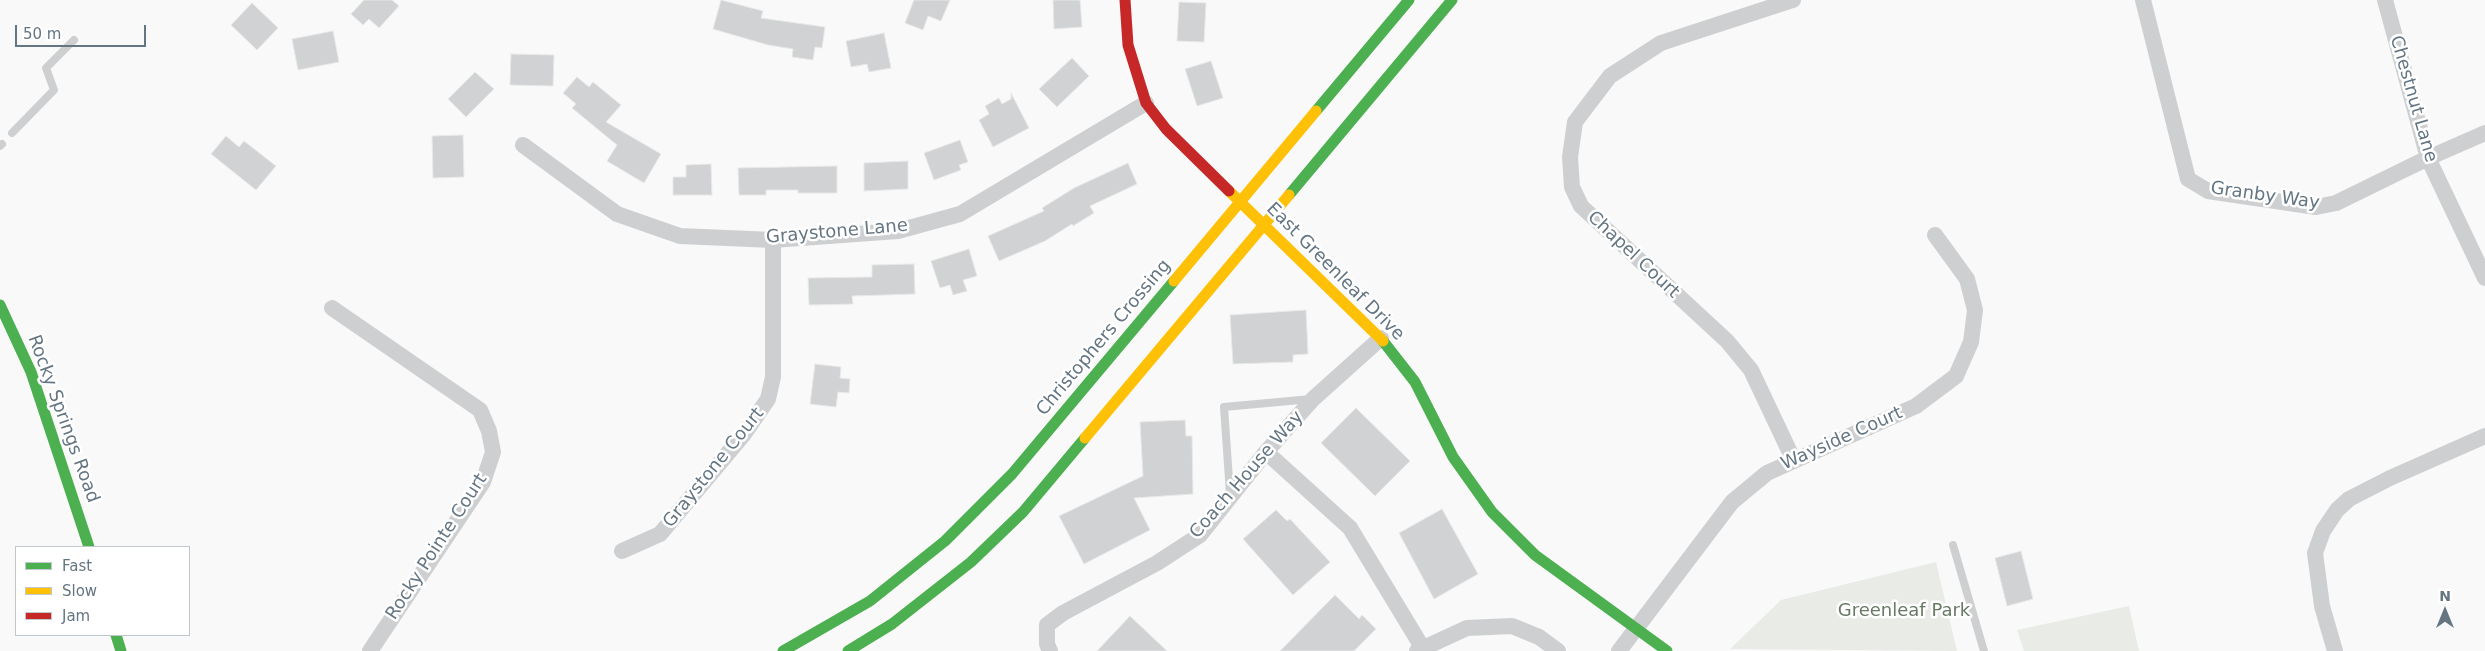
<!DOCTYPE html>
<html>
<head>
<meta charset="utf-8">
<style>
  body { margin:0 }
  #map { position:relative; width:2485px; height:651px; overflow:hidden; background:#f9f9f9; font-family:"DejaVu Sans",sans-serif }
  canvas { display:block }
  .legend { position:absolute; left:15px; top:546px; width:175px; height:90px; box-sizing:border-box; background:#fff; border:1px solid #c1c8cd; margin:0; padding:6px 9px; list-style:none; font-size:15px; color:#657683 }
  .legend li { display:flex; align-items:center; gap:10px; height:25px }
  .legend b { width:25px; border:1px solid #c1c8cd }
  .north { position:absolute; left:2420px; top:586px; width:50px; height:50px; -webkit-text-stroke:4px #fff; paint-order:stroke; rotate:0deg; font-size:14px; font-weight:700; line-height:20px; text-align:center; color:#657683 }
  .north::after { content:''; display:block; margin:auto; width:18px; height:22px; background:#657683; clip-path:polygon(50% 0,100% 100%,50% 72%,0 100%) }
  .scale { position:absolute; left:15px; top:25px; width:131px; height:22px; box-sizing:border-box; border:2px solid #657683; border-top:0; padding-left:6px; font-size:15px; line-height:18px; white-space:nowrap; color:#657683; -webkit-text-stroke:4px #fff; paint-order:stroke }
</style>
</head>
<body>
<div id="map">
<canvas width="2485" height="651"></canvas>
<ul class="legend">
<li><b style="height:6px;background:#4caf50"></b>Fast</li>
<li><b style="height:6px;background:#ffc107"></b>Slow</li>
<li><b style="height:6px;background:#c62828"></b>Jam</li>
</ul>
<div class="north">N</div>
<div class="scale">50 m</div>
</div>
<script>
const c = document.querySelector('canvas').getContext('2d');
c.lineJoin = 'round';
function fill(path, color) { c.fillStyle = color; c.fill(path, 'evenodd'); }
const toPath = rows => new Path2D(rows.map(r => 'M' + r).join(''));
function trace(path, color, width, dash) { c.strokeStyle = color; c.lineWidth = width; c.lineCap = dash ? 'butt' : 'round'; c.setLineDash(dash || []); c.stroke(path); }
function label(font, color, halo, rows, align = 'center') {
  c.font = font + ' "DejaVu Sans",sans-serif'; c.lineWidth = 5; c.setLineDash([]); c.textBaseline = 'middle'; c.strokeStyle = halo; c.fillStyle = color; for (const [text, x, y, turn = 0] of rows) {
    c.save(); c.translate(x, y); c.rotate((+turn || 0) * Math.PI / 180); c.textAlign = isNaN(turn) ? turn : align; if (halo) c.strokeText(text, 0, 0); c.fillText(text, 0, 0); c.restore();
  }
}
fill(toPath([
  [1936,562,1957,651,1730,649,1781,600],
  [2129,606,2139,651,2024,651,2017,630]
]), '#e8ebe6');
const building = toPath([
  [364,0,392,0,399,6,379,28,369,19,363,25,351,14,364,0],
  [721,0,763,11,761,18,825,27,822,48,815,47,813,60,792,57,793,49,768,45,713,29,721,0],
  [914,0,950,0,941,21,928,16,923,30,905,23,914,0],
  [1053,0,1080,0,1082,27,1054,29,1053,0],
  [1179,2,1206,3,1204,42,1177,41,1179,2],
  [252,3,278,28,257,50,231,25,252,3],
  [333,31,339,62,298,70,292,39,333,31],
  [884,33,891,68,869,72,867,64,851,67,846,41,884,33],
  [511,54,554,55,553,86,510,85,511,54],
  [1072,58,1089,76,1057,107,1039,89,1072,58],
  [1211,61,1223,98,1197,106,1185,69,1211,61],
  [475,72,494,89,466,117,448,99,475,72],
  [577,77,589,87,593,82,621,105,606,122,661,154,644,183,607,161,617,145,572,108,576,104,563,93,577,77],
  [1011,93,1029,128,993,147,979,120,989,114,985,106,999,98,1002,104,1011,99,1011,93],
  [463,135,464,177,433,178,432,136,463,135],
  [226,136,239,147,244,141,276,166,256,190,211,154,226,136],
  [960,140,968,162,959,165,961,170,934,180,924,153,960,140],
  [908,161,908,189,864,191,864,163,908,161],
  [1128,163,1137,184,1090,206,1094,213,1073,226,1072,224,1045,241,999,261,988,236,1044,211,1042,208,1074,188,1128,163],
  [711,164,712,195,673,195,673,177,686,177,686,165,711,164],
  [837,166,837,193,798,193,798,190,766,190,766,195,739,195,738,168,837,166],
  [969,249,977,276,963,280,967,291,953,295,950,285,940,288,931,261,969,249],
  [914,264,915,294,852,296,853,304,809,305,808,278,872,277,872,265,914,264],
  [1306,310,1308,354,1293,355,1293,362,1233,364,1230,315,1306,310],
  [815,364,841,367,840,378,850,379,849,393,838,392,836,407,810,404,815,364],
  [1356,408,1410,461,1375,496,1321,443,1356,408],
  [1185,420,1186,436,1192,436,1193,494,1134,498,1150,530,1084,564,1059,516,1143,476,1140,422,1185,420],
  [1442,509,1478,574,1434,599,1399,533,1442,509],
  [1276,510,1287,521,1290,519,1330,562,1293,595,1243,539,1276,510],
  [2021,551,2033,599,2007,606,1995,558,2021,551],
  [1335,595,1359,619,1362,615,1376,629,1354,651,1280,651,1335,595],
  [1130,616,1167,651,1097,651,1130,616]
]);
fill(building, '#d0d2d3');
trace(building, '#e8e8e8', 1);
trace(toPath([
  [12,133,54,90,46,68,74,40],
  [0,146,2,144],
  [1230,494,1224,407,1311,399],
  [1953,545,1984,651]
]), '#cecfd0', 8);
trace(toPath([
  [1793,0,1661,43,1610,76,1575,122,1570,157,1572,187,1581,206,1727,341,1751,370,1794,461],
  [2143,0,2188,179,2208,191,2316,207,2336,203,2428,158,2485,133],
  [2385,0,2428,158,2485,278],
  [523,145,617,214,680,236,773,240,898,231,960,214,1146,103],
  [332,308,480,410,489,431,493,452,483,482,370,651],
  [1266,452,1350,528,1422,647],
  [622,551,660,534,744,434,768,399,773,377,773,240],
  [1050,651,1047,644,1047,625,1063,613,1157,563,1200,535,1266,452,1313,399,1381,338],
  [1417,651,1467,628,1512,626,1539,637,1558,651],
  [1619,651,1732,502,1767,473,1916,406,1956,376,1971,342,1975,310,1967,279,1935,235],
  [2335,651,2322,606,2315,553,2323,531,2337,510,2349,499,2390,478,2485,436]
]), '#cecfd0', 16);
trace(toPath([
  [1316,111,1409,0],
  [1289,195,1452,0],
  [0,305,31,372,89,547],
  [1383,341,1415,382,1453,457,1492,512,1535,555,1667,651],
  [116,635,121,651],
  [783,651,870,601,945,541,1012,474,1174,281],
  [848,651,892,624,971,562,1023,512,1085,438]
]), '#4caf50', 11);
trace(toPath([
  [1229,191,1383,341],
  [1174,281,1316,111],
  [1085,438,1289,195]
]), '#ffc107', 11);
trace(toPath([
  [1125,0,1128,45,1146,103,1166,129,1229,191]
]), '#c62828', 11);
label('18px', '#657683', '#fff', [
  ["Chestnut Lane",2413,99,74],
  ["Granby Way",2265,196,8],
  ["Graystone Lane",837,232,-5],
  ["Chapel Court",1633,255,43],
  ["East Greenleaf Drive",1335,272,45],
  ["Christophers Crossing",1104,338,-50],
  ["Rocky Springs Road",63,419,70],
  ["Wayside Court",1842,439,-24],
  ["Graystone Court",714,468,-51],
  ["Coach House Way",1247,475,-49],
  ["Rocky Pointe Court",437,547,-57]
]);
label('18px', '#687a64', '#fff', [
  ["Greenleaf Park",1904,611]
]);
</script>
</body>
</html>
